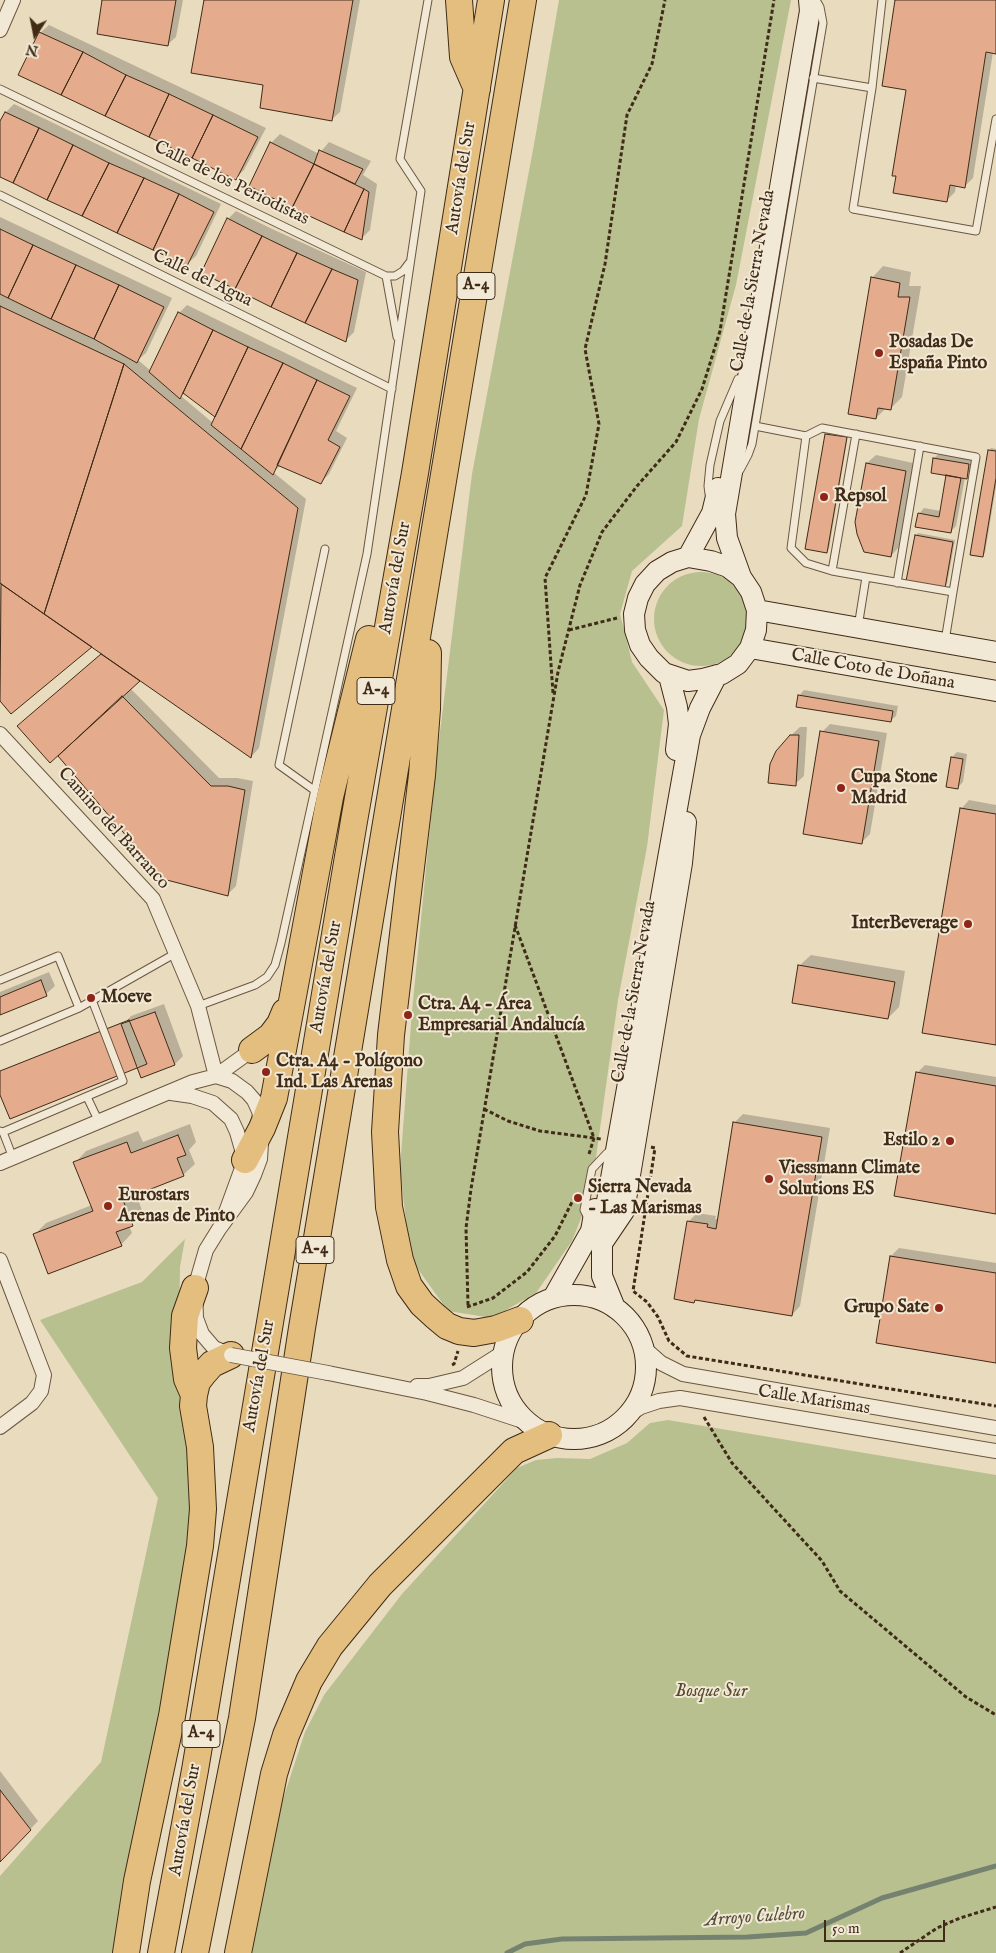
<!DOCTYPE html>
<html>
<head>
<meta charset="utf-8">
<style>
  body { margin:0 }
  #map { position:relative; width:996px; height:1953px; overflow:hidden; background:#e9dbbe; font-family:"IM FELL English",serif }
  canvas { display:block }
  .north { position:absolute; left:10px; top:10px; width:50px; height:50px; -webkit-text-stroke:4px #f1e8d5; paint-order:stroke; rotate:191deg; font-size:14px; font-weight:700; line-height:20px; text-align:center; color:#402b17 }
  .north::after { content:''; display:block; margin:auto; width:18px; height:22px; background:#402b17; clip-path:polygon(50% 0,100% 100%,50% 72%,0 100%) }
  .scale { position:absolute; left:824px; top:1920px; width:121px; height:22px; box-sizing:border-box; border:2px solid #402b17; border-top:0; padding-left:6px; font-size:15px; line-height:18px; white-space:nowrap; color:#402b17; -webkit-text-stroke:4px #f1e8d5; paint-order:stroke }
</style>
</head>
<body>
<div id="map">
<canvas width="996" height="1953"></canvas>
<div class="north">N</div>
<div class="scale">50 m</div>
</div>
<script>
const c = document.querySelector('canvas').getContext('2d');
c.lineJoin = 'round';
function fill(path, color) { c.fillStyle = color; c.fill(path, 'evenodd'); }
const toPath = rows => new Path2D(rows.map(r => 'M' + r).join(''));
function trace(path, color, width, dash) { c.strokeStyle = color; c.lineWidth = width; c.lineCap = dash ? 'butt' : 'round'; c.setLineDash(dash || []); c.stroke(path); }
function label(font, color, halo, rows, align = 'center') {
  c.font = font + ' "IM FELL English",serif'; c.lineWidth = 4; c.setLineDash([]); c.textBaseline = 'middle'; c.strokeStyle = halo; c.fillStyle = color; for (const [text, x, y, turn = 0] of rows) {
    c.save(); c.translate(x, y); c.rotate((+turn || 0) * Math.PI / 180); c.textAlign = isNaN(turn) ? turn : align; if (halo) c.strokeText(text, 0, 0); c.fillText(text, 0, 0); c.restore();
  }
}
fill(toPath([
  [559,0,791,0,736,285,699,419,682,526,632,571,620,614,632,662,664,710,647,847,618,1000,591,1193,572,1241,536,1293,492,1318,448,1311,410,1258,400,1168,412,1011,437,756,472,474,535,139],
  '654 619a47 47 0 1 1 94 0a47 47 0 1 1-94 0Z',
  [185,1239,180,1267,178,1375,195,1500,178,1616,116,1953,0,1953,0,1876,101,1762,158,1498,40,1320,142,1282],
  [668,1420,996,1475,996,1953,252,1953,282,1802,305,1732,324,1695,402,1594,517,1468,536,1460,557,1458,590,1459,627,1443,650,1423]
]), '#b8c090');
fill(toPath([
  [103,0,183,0,176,37,167,45],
  [206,0,360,0,340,112,331,120,265,84],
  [896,0,996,0,996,53,993,52,973,178,964,187,956,185,955,192,946,201,908,89],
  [49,25,266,128,244,170,236,178,40,33],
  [14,104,221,204,196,256,187,264,0,176,0,123,6,112],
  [280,134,319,154,329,142,371,161,363,175,377,184,370,230,362,238,271,143],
  [236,211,270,228,366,272,354,332,345,341,228,219],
  [0,217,172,298,146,353,138,360,151,371,179,313,187,305,357,388,336,431,347,438,329,474,320,483,281,465,273,472,306,499,259,748,251,757,139,679,130,688,219,778,237,778,253,781,236,886,228,894,164,878,27,718,102,653,92,646,12,712,0,700,0,588,3,584,0,582],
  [185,393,216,416,213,423,181,396],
  [883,266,911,272,909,286,921,286,902,397,890,409,886,408,876,418,872,278],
  [828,432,848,435,829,549,826,551,826,434],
  [991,448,996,449,996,486,985,553,983,555,989,451],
  [940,453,974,459,972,472,965,477,956,526,951,531,919,514,924,508,941,511,947,474,934,458],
  [876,455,913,463,899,547,891,556,867,463],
  [918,533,955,540,947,584,944,587,916,535],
  [804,690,898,706,896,716,890,721,799,696],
  [830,724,887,733,870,834,862,842,822,732],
  [800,727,807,727,804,776,795,784,785,741],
  [957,752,967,754,963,782,957,788,952,757],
  [969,800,996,805,996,1044,961,809],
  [811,955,905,971,899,1007,888,1018,799,966],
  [49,972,55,986,46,994,0,1013,0,992],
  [164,1004,183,1056,175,1064,142,1076,138,1066,0,1092,0,1071,123,1022,124,1024,131,1016],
  [925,1065,996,1077,996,1213,917,1073],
  [743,1114,830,1128,800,1306,792,1315,696,1299,694,1301,688,1222,697,1213,716,1216,715,1219,718,1219,735,1122],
  [190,1124,196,1142,189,1150,195,1164,183,1175,136,1194,143,1213,129,1226,132,1233,121,1245,34,1235,46,1223,92,1205,75,1163,86,1151,138,1131,143,1142],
  [899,1248,996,1263,996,1361,891,1256],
  [0,1771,38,1821,0,1861]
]), '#0003');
trace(toPath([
  [507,1953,525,1944,562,1939,748,1937,806,1933,882,1898,996,1866]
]), '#758270', 5);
const building = toPath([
  [102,0,176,0,168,46,97,34,102,0],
  [204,0,353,0,332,121,260,108,263,85,191,73,204,0],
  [895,0,996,0,996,54,986,52,965,188,950,185,947,202,893,193,896,176,892,176,906,90,882,86,895,0],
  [39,32,83,52,61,95,18,75,39,32],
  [83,52,126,75,105,116,61,95,83,52],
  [126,75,169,94,149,137,105,116,126,75],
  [169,94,213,115,192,158,149,137,169,94],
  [5,112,39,128,13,183,0,177,0,121,5,112],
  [213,115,258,137,236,180,192,158,213,115],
  [39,128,73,145,47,200,13,183,39,128],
  [270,142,314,164,292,208,249,186,270,142],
  [73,145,109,163,82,216,47,200,73,145],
  [319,150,363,169,355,184,314,164,319,150],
  [109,163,144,178,117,233,82,216,109,163],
  [314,164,364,189,344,232,292,208,314,164],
  [144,178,179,194,153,250,117,233,144,178],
  [364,189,369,192,362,240,344,232,364,189],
  [179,194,214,212,187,266,153,250,179,194],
  [227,218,262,236,235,289,201,273,227,218],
  [0,229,33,245,8,298,0,294,0,229],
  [262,236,297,253,271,307,235,289,262,236],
  [33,245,76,265,51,319,8,298,33,245],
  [297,253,332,269,305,323,271,307,297,253],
  [76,265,119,285,94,339,51,319,76,265],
  [332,269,358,280,346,342,305,323,332,269],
  [871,277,900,283,898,297,910,297,891,410,878,408,876,419,848,414,871,277],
  [119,285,164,307,137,363,94,339,119,285],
  [0,306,124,364,44,614,0,583,0,306],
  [178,312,213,330,180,399,149,372,178,312],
  [213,330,248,347,215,417,183,393,213,330],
  [248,347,283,363,241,449,211,425,248,347],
  [283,363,317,380,273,475,241,449,283,363],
  [124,364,298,508,251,758,44,614,124,364],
  [317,380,350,396,328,440,340,447,321,484,277,465,317,380],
  [825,434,847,437,827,553,805,549,825,434],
  [988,450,996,451,996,478,983,557,970,555,988,450],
  [933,458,969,464,967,479,931,473,933,458],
  [866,463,906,471,891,557,864,552,857,534,855,522,866,463],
  [946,475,961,478,951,533,915,527,918,513,939,517,946,475],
  [915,535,953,542,945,588,906,581,915,535],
  [1,584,92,647,11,714,0,701,1,584],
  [101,654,140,681,50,763,17,726,101,654],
  [798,695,893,711,891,722,796,707,798,695],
  [122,696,211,786,228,786,245,790,228,896,163,879,58,756,122,696],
  [820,731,879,741,862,844,803,834,820,731],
  [790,735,799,735,796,786,768,783,770,764,776,751,790,735],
  [951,757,963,759,958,789,946,787,951,757],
  [960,808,996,814,996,1045,922,1033,960,808],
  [798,965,895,982,888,1019,792,1003,798,965],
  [41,980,47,996,0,1015,0,997,41,980],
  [155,1012,175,1065,141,1078,121,1024,155,1012],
  [129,1020,147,1064,10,1119,0,1095,0,1071,129,1020],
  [916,1072,996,1086,996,1214,894,1196,916,1072],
  [733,1122,822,1137,792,1316,695,1300,694,1303,674,1299,687,1221,708,1224,707,1227,716,1229,733,1122],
  [178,1135,186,1155,177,1158,184,1176,123,1200,133,1226,116,1232,122,1246,48,1274,33,1234,93,1211,73,1162,127,1142,131,1153,178,1135],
  [890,1256,996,1273,996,1363,876,1343,890,1256],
  [0,1790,31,1830,0,1862,0,1790]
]);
fill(building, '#e4ab8c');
trace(building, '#402b17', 1);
const lane = toPath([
  [882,0,872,88,853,209,976,231,996,119],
  [813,78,872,88],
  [0,89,386,276,397,337],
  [0,195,392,389],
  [386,276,395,276,403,271,409,263],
  [755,426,806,436,791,548,806,563,832,571,866,577,858,627],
  [806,436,822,428,976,457,953,592],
  [740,470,748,455,752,444,823,23,820,7,816,0],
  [709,494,708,486,710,465,720,421,738,379],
  [832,571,856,434],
  [866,577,953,592,945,641],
  [897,583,920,446],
  [314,790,279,765,325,549],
  [0,980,58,956,79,1008],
  [198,1006,255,985,267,977,275,965,281,943,367,554,421,191,400,159,428,0],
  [0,1041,79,1008,176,953],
  [87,1097,99,1122],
  [0,1131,3,1132,123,1081,92,1000],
  [3,1132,13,1158],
  [588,1218,584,1210,592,1169,607,1153]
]);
const street = toPath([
  [0,30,13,0],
  [0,734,153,899,198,1006,216,1076],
  [216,1076,232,1081,247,1092,254,1100,259,1111,262,1128,260,1159,254,1175,246,1192,219,1229,206,1250,195,1288,196,1318,202,1334,214,1348,231,1355],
  [171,1093,192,1096,213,1103,231,1119,237,1132,245,1160,226,1212],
  [0,1163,193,1082,216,1076,252,1050],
  [0,1260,44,1375,41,1391,32,1403,0,1427],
  [644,1348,661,1363,683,1374,996,1428],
  [328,1373,427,1393,474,1405,529,1423],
  [417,1386,429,1386,463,1378,504,1352],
  [628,1415,641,1407,659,1401,680,1398,996,1451]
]);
const secondary = toPath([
  [688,557,712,513,718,488],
  [741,577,728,567,711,561,688,557,672,562,657,571,645,584,638,598,634,614,635,630,640,645,649,658,664,673,688,681,703,679,722,674,738,664,750,648,756,630,757,610,751,592,741,577,727,538,725,514,802,57,810,11,809,0],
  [757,610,996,652],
  [750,648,996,691],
  [669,676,677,707,679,724,676,750],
  [603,1242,624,1211,682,863,686,822],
  '502 1367a72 72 0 1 1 144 0a72 72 0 1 1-144 0Z',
  [553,1298,591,1231,595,1209],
  [615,1308,602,1276,602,1229,690,735,700,708,717,675]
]);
const highway = toPath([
  [459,0,463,57,477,89],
  [428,653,427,709,422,775,391,1035,385,1132,389,1207,400,1260,409,1286,422,1304,435,1316,447,1326,459,1331,474,1333,496,1329,520,1320],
  [252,1050,271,1036,280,1024,285,1012],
  [245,1160,262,1128,274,1098,330,797,369,639],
  [194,1395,187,1379,183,1348,185,1316,195,1288],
  [126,1953,137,1881,172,1716,200,1546,203,1509,200,1447,193,1406,194,1395,197,1382,204,1373,212,1364,231,1355],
  [161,1953,195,1770,354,821,415,473,491,0],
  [195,1953,242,1718,302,1328,523,0],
  [238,1953,274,1774,286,1735,309,1681,330,1646,380,1585,514,1451,549,1435]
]);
trace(lane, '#6a5741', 9);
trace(street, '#6a5741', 16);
trace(secondary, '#402b17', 22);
trace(highway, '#402b17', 28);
trace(toPath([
  [569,630,617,618],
  [553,693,545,578,586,495,599,424,585,349,605,264,627,115,652,64,665,0],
  [484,1109,508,1121,540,1131,594,1138,515,925],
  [651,1147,655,1148,633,1291,647,1302,658,1317,669,1341,687,1356,996,1406],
  [589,1154,594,1138,601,1139],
  [468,1305,466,1228,471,1189,558,672,580,585,602,532,637,486,676,442,702,389,720,331,774,0],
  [467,1307,493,1298,527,1272,555,1236,573,1200],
  [452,1365,454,1364,458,1351],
  [704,1417,732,1463,822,1561,840,1591,966,1697,996,1715],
  [900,1953,937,1928,960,1918,996,1907]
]), '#402b17', 3, [4, 2.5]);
trace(lane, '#f1e8d5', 7);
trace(street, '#f1e8d5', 14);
trace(secondary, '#f1e8d5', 20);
trace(highway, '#e4be7f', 26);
const streetBridge = toPath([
  [231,1355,328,1373]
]);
trace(streetBridge, '#6a5741', 16, []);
trace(streetBridge, '#f1e8d5', 14);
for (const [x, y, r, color] of [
  [879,353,5,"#8f2418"],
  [824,497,5,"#8f2418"],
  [841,788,5,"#8f2418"],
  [968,924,5,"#8f2418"],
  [91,998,5,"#8f2418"],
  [408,1015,5,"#8f2418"],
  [266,1072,5,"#8f2418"],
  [950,1141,5,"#8f2418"],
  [769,1179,5,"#8f2418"],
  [578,1198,5,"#8f2418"],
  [108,1206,5,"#8f2418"],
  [939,1308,5,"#8f2418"]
]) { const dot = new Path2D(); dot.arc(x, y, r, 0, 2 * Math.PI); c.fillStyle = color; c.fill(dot); trace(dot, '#f1e8d5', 2); }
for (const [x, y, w] of [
  [476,286,38],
  [376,691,38],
  [315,1250,38],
  [201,1734,38]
]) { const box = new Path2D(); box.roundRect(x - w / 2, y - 13.5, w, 27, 4); c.fillStyle = '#f1e8d5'; c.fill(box); trace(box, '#402b17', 1); }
label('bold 16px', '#402b17', null, [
  ["A-4",476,286],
  ["A-4",376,691],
  ["A-4",315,1250],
  ["A-4",201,1734]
]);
label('18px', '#402b17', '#f1e8d5', [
  ["Autovía del Sur",462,178,-81],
  ["Calle de los Periodistas",231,184,26],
  ["Calle del Agua",202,279,26],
  ["Calle de la Sierra Nevada",754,281,-80],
  ["Autovía del Sur",396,578,-80],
  ["Calle Coto de Doñana",873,670,10],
  ["Camino del Barranco",113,829,48],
  ["Autovía del Sur",327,977,-80],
  ["Calle de la Sierra Nevada",635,992,-80],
  ["Autovía del Sur",260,1376,-80],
  ["Calle Marismas",814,1401,9],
  ["Autovía del Sur",186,1820,-80]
]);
label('bold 18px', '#402b17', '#f1e8d5', [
  ["Posadas De",889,343],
  ["España Pinto",889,364],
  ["Repsol",834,497],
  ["Cupa Stone",851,778],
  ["Madrid",851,799],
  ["InterBeverage",958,924,"right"],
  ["Moeve",101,998],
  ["Ctra. A4 - Área",418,1005],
  ["Empresarial Andalucía",418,1026],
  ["Ctra. A4 - Polígono",276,1062],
  ["Ind. Las Arenas",276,1083],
  ["Estilo 2",940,1141,"right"],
  ["Viessmann Climate",779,1169],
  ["Solutions ES",779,1190],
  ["Sierra Nevada",588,1188],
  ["- Las Marismas",588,1209],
  ["Eurostars",118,1196],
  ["Arenas de Pinto",118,1217],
  ["Grupo Sate",929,1308,"right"]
], 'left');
label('italic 18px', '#58492f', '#f1e8d5', [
  ["Bosque Sur",711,1692]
]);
label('italic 19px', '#564f3c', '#f1e8d5', [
  ["Arroyo Culebro",755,1918,-4]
]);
</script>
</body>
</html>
